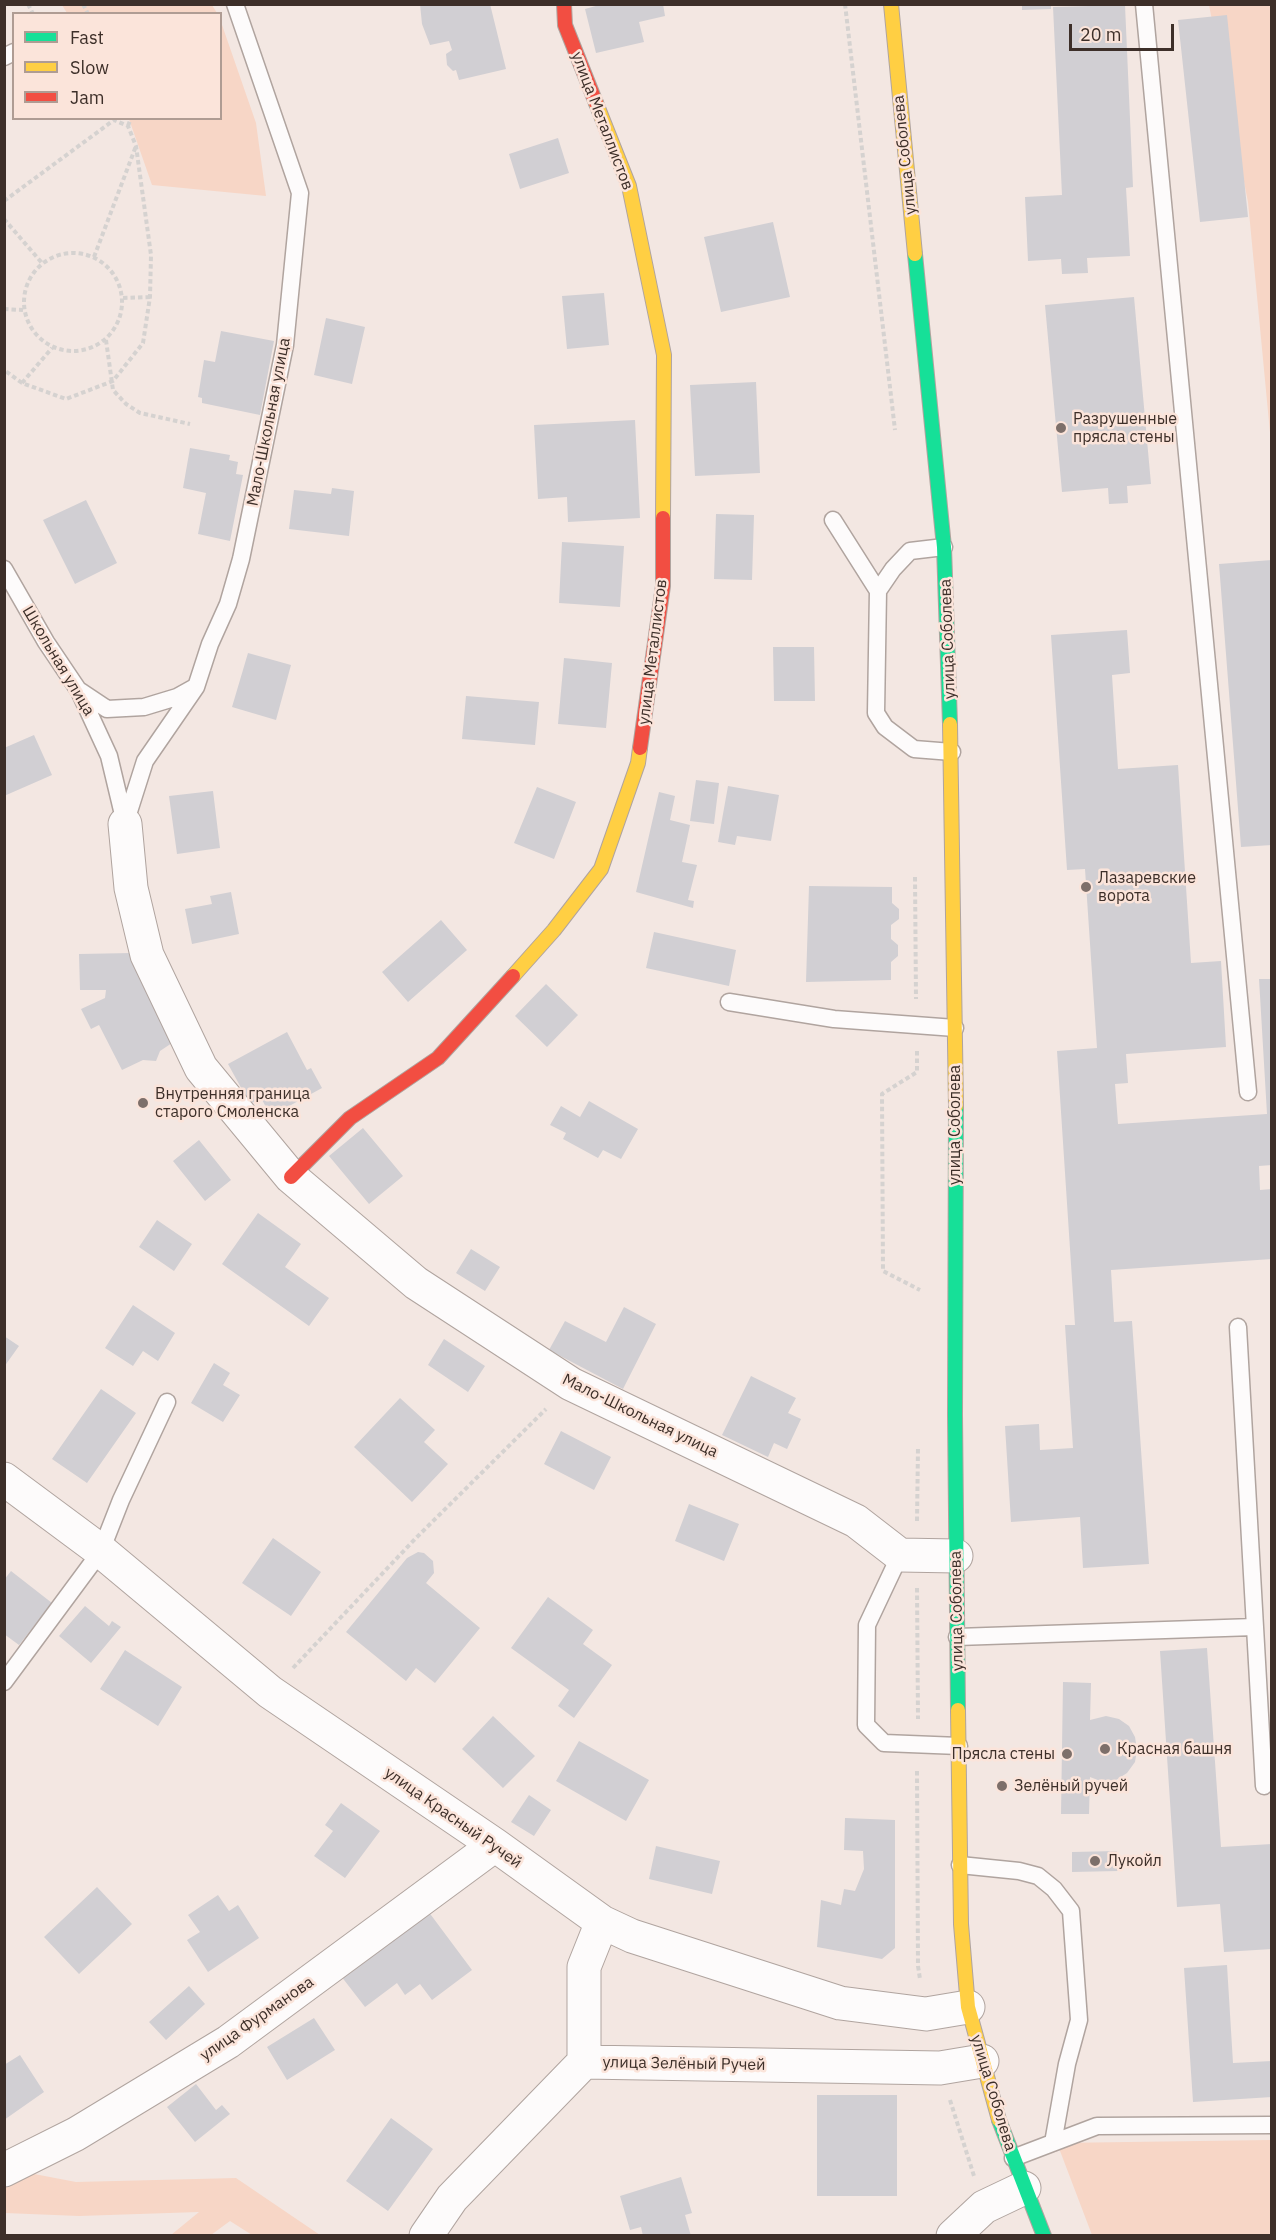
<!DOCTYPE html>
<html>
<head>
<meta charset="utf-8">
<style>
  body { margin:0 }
  #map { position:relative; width:1276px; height:2240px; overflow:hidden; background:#f3e7e2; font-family:"IBM Plex Sans",sans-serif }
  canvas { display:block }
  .frame { position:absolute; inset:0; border:6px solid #3d2f29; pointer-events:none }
  .legend { position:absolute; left:12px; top:12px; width:210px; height:108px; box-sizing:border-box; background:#fbe4da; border:2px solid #af9c93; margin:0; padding:8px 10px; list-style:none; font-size:18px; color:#3d2f29 }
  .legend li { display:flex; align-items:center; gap:12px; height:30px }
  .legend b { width:30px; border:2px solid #af9c93 }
  .scale { position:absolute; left:1069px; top:24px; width:105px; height:27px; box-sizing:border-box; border:3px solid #3d2f29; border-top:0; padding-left:8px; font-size:18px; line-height:21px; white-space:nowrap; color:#3d2f29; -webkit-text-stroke:4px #fbe4da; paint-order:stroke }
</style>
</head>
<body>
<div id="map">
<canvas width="1276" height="2240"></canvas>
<div class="frame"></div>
<ul class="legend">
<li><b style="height:8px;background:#16e098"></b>Fast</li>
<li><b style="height:8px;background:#ffcf43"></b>Slow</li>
<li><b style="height:8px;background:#f24e42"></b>Jam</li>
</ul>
<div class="scale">20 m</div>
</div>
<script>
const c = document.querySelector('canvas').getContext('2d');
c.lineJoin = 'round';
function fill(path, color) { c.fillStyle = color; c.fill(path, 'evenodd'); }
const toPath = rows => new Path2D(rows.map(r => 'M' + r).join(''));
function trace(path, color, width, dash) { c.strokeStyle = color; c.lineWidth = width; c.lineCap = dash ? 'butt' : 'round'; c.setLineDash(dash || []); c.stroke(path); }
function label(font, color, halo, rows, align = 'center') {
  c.font = font + ' "IBM Plex Sans",sans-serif'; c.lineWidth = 5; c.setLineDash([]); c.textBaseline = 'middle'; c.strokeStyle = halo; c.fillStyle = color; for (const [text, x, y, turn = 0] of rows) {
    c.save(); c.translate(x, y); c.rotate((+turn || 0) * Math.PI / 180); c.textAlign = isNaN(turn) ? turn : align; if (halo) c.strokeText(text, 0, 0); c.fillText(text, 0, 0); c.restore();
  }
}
fill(toPath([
  [62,5,212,5,217,13,67,13],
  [1209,5,1271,5,1271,443,1248,202],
  [221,22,256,123,266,196,152,185,129,119,220,118],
  [1271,2140,1271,2235,1092,2235,1057,2143],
  [29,2173,76,2182,236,2178,320,2235,252,2235,230,2221,211,2235,171,2235,199,2212,79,2216,5,2213,5,2188]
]), '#f7d6c6');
fill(toPath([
  [420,4,490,4,506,69,459,80,456,70,453,71,447,65,446,54,452,50,449,41,430,45,422,24],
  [603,4,663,4,665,16,639,22,644,42,596,53,585,9],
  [1022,4,1051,4,1051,9,1022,10],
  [1125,5,1133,187,1126,188,1130,256,1087,258,1088,273,1062,274,1061,259,1028,261,1025,197,1062,195,1053,7],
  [1227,15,1248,217,1200,222,1178,20],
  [558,138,569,173,520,189,509,154],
  [773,222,790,297,721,312,704,237],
  [604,293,609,345,567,349,562,296],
  [1134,297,1151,484,1127,486,1128,503,1109,504,1108,488,1062,492,1045,305],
  [326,318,365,327,352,384,314,375],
  [221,331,274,341,260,415,202,403,202,398,198,397,204,360,215,362],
  [756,382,760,473,695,476,690,385],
  [635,420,640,518,568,522,567,497,538,499,534,425],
  [190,448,230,455,229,460,238,462,236,474,243,475,230,541,198,534,206,493,183,488],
  [332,488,354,491,349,536,289,529,294,490,331,494],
  [86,500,117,563,75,584,43,520],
  [716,514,754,515,752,580,714,579],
  [562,542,624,546,620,607,559,603],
  [1272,560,1272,845,1241,847,1219,564],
  [1127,630,1130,673,1112,675,1118,769,1178,765,1191,963,1221,961,1226,1047,1126,1054,1128,1083,1115,1084,1118,1124,1267,1114,1259,979,1272,979,1272,1165,1259,1166,1260,1190,1272,1189,1272,1259,1111,1270,1114,1322,1132,1321,1149,1564,1083,1568,1080,1517,1011,1522,1005,1426,1039,1424,1040,1450,1073,1448,1065,1325,1075,1325,1057,1051,1097,1048,1085,869,1067,870,1051,635],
  [773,647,814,647,815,701,774,701],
  [248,653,291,665,276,720,232,707],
  [564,658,612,663,606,728,558,724],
  [466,696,539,702,535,745,462,739],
  [34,735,52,775,4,796,4,748],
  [696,780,719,783,714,824,690,821],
  [728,786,779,795,771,841,737,836,735,845,718,842],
  [537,787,576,802,554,859,514,843],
  [213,791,220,848,177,854,169,796],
  [659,792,675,796,670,820,690,825,682,862,697,865,688,900,694,901,693,908,636,892],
  [809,886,892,887,892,903,899,909,899,919,891,925,891,939,898,945,898,956,891,962,891,980,806,982],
  [231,892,239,934,192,944,185,909,212,904,210,896],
  [441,920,467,950,408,1002,382,972],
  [654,932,736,950,729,986,646,968],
  [132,953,172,1043,160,1051,156,1061,143,1060,122,1070,99,1025,91,1029,81,1009,105,998,106,990,80,990,79,954],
  [546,984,578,1015,547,1047,515,1016],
  [287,1032,307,1070,311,1068,322,1088,271,1116,261,1098,250,1104,228,1064],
  [589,1101,638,1129,621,1159,603,1150,598,1158,563,1139,566,1133,550,1125,561,1106,580,1117],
  [363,1128,403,1176,369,1204,329,1156],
  [199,1140,231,1180,205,1201,173,1161],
  [258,1213,301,1244,285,1267,329,1298,309,1326,222,1264],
  [157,1220,192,1244,174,1271,139,1247],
  [471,1249,500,1267,485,1291,456,1273],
  [133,1305,175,1333,158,1361,143,1351,133,1366,105,1348],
  [624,1307,656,1324,623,1389,549,1350,565,1321,606,1342],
  [4,1336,19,1346,4,1367],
  [444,1339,485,1366,468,1392,428,1365],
  [214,1363,230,1373,223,1385,240,1395,223,1422,191,1403],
  [751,1376,796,1398,788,1413,801,1419,787,1449,774,1443,768,1457,722,1435],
  [101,1389,136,1413,87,1483,52,1459],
  [400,1398,435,1430,424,1442,448,1464,412,1502,354,1447],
  [561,1431,611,1457,594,1490,544,1464],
  [689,1504,739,1524,724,1561,675,1541],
  [273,1538,321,1572,291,1616,242,1583],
  [418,1552,424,1553,433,1561,434,1573,426,1583,480,1628,435,1683,416,1668,406,1681,346,1632,407,1558],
  [11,1571,52,1603,19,1645,4,1634,4,1580],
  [548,1597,593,1630,583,1644,612,1665,574,1718,558,1706,569,1690,511,1648],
  [85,1606,109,1626,112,1621,121,1627,91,1663,59,1636],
  [1207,1648,1221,1847,1272,1844,1272,1949,1224,1952,1220,1904,1177,1907,1160,1651],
  [125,1650,182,1687,158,1726,100,1689],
  [1063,1682,1091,1683,1090,1720,1106,1716,1119,1719,1129,1726,1135,1737,1137,1750,1135,1762,1127,1773,1116,1780,1103,1782,1090,1777,1089,1814,1061,1814],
  [493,1716,535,1756,503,1788,462,1749],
  [579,1741,649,1780,626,1821,556,1781],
  [529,1795,551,1810,534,1836,511,1822],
  [341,1803,380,1831,345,1878,314,1856,333,1831,325,1825],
  [845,1818,895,1820,895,1948,882,1959,817,1947,821,1900,841,1905,844,1889,855,1891,864,1869,863,1851,844,1850],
  [656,1846,720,1861,712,1894,649,1879],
  [1117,1851,1118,1871,1072,1872,1072,1852],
  [97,1887,132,1924,79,1974,44,1937],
  [218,1895,229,1911,238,1905,259,1938,208,1972,187,1940,200,1932,188,1915],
  [428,1911,472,1970,432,2000,420,1984,405,1995,397,1983,365,2007,341,1976],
  [1227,1965,1233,2063,1272,2061,1272,2097,1193,2102,1184,1968],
  [189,1986,205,2004,166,2040,149,2022],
  [314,2018,335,2050,287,2080,267,2047],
  [20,2055,44,2092,4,2120,4,2065],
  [196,2084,216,2110,222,2105,230,2114,195,2142,167,2107],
  [817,2095,897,2095,897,2196,817,2196],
  [391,2118,433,2149,388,2211,346,2181],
  [681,2177,692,2213,685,2215,691,2236,643,2236,641,2227,630,2230,620,2196]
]), '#d1cfd3');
const lane = toPath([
  [1144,4,1248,1092],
  [4,57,14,52],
  [833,520,878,591],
  [944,547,910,551,893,569,878,591,876,713,885,727,914,749,952,752],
  [4,569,46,642,79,691,109,756,125,823],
  [80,691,107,709,144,707,177,697,195,687],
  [125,824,145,761,196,687,210,644,228,604,241,559,285,345,300,193,235,4],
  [729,1002,834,1019,955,1028],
  [1238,1327,1264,1786],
  [900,1555,867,1625,866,1725,884,1743,959,1746],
  [957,1637,1254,1627],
  [4,1682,101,1551,121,1500,167,1402],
  [960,1865,1019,1871,1038,1876,1054,1889,1071,1911,1079,2020,1067,2064,1053,2143],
  [1013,2158,1097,2126,1272,2125]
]);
const street = toPath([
  [125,824,131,888,147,955,201,1068,291,1177,416,1283,571,1384,856,1521,900,1555,956,1556],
  [4,1479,101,1551,270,1692,495,1845,602,1922,632,1936,840,2003,926,2014,968,2007],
  [584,2062,584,1967,602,1922],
  [4,2170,76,2134,228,2042,495,1845],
  [426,2236,452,2198,584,2062,940,2068,982,2061],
  [953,2236,984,2207,1024,2188]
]);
const fast = toPath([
  [915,254,944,547,950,724],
  [956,1106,955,1415,958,1710],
  [999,2120,1044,2236]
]);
const slow = toPath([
  [891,4,915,254],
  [596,103,629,186,664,355,663,518],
  [950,724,956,1106],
  [513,976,554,930,601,869,638,763,640,748],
  [958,1710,961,1924,968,2007,999,2120]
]);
const jam = toPath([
  [564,4,565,25,596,103],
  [640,748,663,586,663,518],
  [291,1177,350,1118,438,1058,513,976]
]);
trace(lane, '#b0a49f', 19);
trace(street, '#b0a49f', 35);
trace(fast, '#b0a49f', 16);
trace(slow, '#b0a49f', 16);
trace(jam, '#b0a49f', 16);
trace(toPath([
  [28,4,33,14],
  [83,4,88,14],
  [845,4,895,430],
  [128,126,131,118],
  [4,201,114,120,128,126,136,146,151,255,150,297,143,343,113,381,66,399,22,383,4,370],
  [4,219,42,263],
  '24 302a49 49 0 1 1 98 0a49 49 0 1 1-98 0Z',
  [94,257,136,146],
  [123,298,150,297],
  [4,309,23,310],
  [106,340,113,390,126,404,140,413,190,424],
  [22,383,52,348],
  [915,877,916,999],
  [917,1051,917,1072,882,1094,883,1271,920,1290],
  [917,1521,918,1447],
  [917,1588,918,1719],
  [293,1668,415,1539,546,1409],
  [917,1771,918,1966,920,1979],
  [950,2100,974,2176]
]), '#d5d2d0', 4, [4.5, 3]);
trace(lane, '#fdfbfb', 16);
trace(street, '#fdfbfb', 33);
trace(fast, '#16e098', 14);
trace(slow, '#ffcf43', 14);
trace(jam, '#f24e42', 14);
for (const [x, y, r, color] of [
  [1061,428,6,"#7d6f6a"],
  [1086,887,6,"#7d6f6a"],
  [143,1103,6,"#7d6f6a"],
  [1105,1749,6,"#7d6f6a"],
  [1067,1754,6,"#7d6f6a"],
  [1002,1786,6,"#7d6f6a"],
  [1095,1861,6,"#7d6f6a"]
]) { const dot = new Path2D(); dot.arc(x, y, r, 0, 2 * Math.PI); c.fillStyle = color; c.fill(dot); trace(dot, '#fbe4da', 2); }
label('16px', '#3d2f29', '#fbe4da', [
  ["улица Металлистов",602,121,69],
  ["улица Соболева",905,155,-96],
  ["Мало-Школьная улица",269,422,-79],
  ["улица Соболева",948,639,-92],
  ["улица Металлистов",653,652,-83],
  ["Школьная улица",58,661,59],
  ["улица Соболева",955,1125,-90],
  ["Мало-Школьная улица",640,1416,26],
  ["улица Соболева",957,1611,-91],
  ["улица Красный Ручей",453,1818,35],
  ["улица Фурманова",257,2019,-35],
  ["улица Зелёный Ручей",684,2064,1],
  ["улица Соболева",993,2093,73]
]);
label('16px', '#3d2f29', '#fbe4da', [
  ["Разрушенные",1073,419],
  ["прясла стены",1073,437],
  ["Лазаревские",1098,878],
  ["ворота",1098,896],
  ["Внутренняя граница",155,1094],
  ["старого Смоленска",155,1112],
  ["Красная башня",1117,1749],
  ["Прясла стены",1055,1754,"right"],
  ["Зелёный ручей",1014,1786],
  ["Лукойл",1107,1861]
], 'left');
</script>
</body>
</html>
